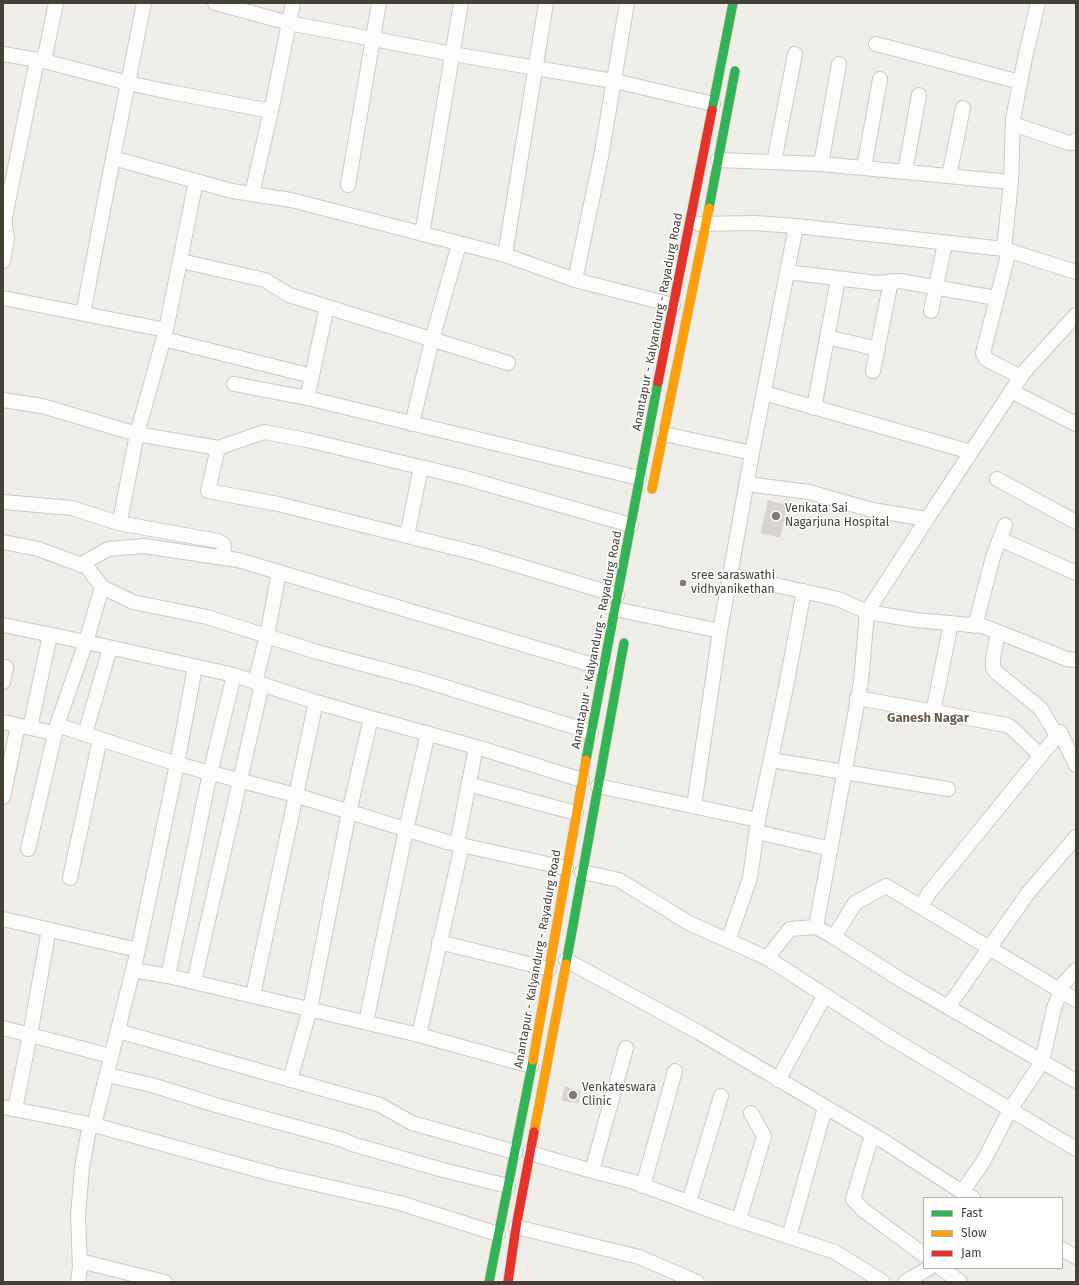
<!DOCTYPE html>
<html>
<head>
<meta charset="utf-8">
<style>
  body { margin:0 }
  #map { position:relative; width:1079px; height:1285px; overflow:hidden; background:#f0eee9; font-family:"Fira Sans",sans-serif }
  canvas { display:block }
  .frame { position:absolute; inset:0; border:4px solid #463f35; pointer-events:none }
  .legend { position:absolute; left:923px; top:1197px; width:140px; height:72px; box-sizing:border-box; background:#fff; border:1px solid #b5b2ae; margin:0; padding:5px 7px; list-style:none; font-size:12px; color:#463f35 }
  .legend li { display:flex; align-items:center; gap:8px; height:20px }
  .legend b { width:20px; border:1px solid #b5b2ae }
</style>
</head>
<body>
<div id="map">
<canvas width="1079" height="1285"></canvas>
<div class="frame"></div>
<ul class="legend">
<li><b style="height:5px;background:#30b455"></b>Fast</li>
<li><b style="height:5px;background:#ff9f0a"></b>Slow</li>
<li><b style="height:5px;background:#e5322d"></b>Jam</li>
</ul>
</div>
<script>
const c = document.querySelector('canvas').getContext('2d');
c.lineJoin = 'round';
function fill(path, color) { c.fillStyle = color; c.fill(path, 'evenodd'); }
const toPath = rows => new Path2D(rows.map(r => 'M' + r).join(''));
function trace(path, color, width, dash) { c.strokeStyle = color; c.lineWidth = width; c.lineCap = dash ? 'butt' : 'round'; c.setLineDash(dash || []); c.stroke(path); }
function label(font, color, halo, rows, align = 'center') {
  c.font = font + ' "Fira Sans",sans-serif'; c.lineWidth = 3; c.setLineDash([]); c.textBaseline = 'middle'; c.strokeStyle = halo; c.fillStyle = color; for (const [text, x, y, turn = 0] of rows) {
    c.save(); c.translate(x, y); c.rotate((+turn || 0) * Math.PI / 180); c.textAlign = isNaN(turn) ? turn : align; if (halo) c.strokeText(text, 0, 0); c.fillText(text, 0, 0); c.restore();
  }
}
const building = toPath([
  [768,501,787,505,780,537,761,533,768,501],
  [565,1087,580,1091,578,1103,562,1100,565,1087]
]);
fill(building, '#d8d5d0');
trace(building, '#d8d5cf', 1);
const street = toPath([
  [215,3,289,23,447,53,619,82,713,104],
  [876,44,1020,82],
  [3,54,44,61,128,83,170,92,271,111],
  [44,61,56,3],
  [1013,124,1069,143,1072,143,1076,140],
  [113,158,144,3],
  [718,160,821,164,1011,182,1004,249],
  [774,162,795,54],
  [821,164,839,64],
  [864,168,880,79],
  [905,172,919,95],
  [949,176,963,108],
  [1011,182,1013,119,1025,58,1038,3],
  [348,185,379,3],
  [252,194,273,102,293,3],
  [699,224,754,223,796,226],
  [422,234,461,3],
  [1009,251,983,353,986,359,1021,377],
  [505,255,546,3],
  [3,261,7,238,5,226,5,217,37,60],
  [181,261,265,280,289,295,508,363],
  [787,272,877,283,900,281,996,298],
  [575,280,601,157,627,3],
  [3,298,166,330,137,434,218,448,208,491,278,504,476,553,617,595],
  [931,311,945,243],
  [83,314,113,158,232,191,291,200,505,255,575,280,673,305],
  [166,330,196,181],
  [827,337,878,349],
  [164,339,312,376],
  [873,371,891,281],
  [234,384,307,398,639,478],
  [1011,391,1076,424],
  [764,393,971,452],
  [307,398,327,307],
  [3,400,42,406,137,434,120,521,118,523,72,508,3,502],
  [814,408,838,279],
  [412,424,432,340,459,244],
  [664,434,752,453,720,631,694,806],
  [218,448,264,432,307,440,458,476,631,525],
  [752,453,796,226,1004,249,1076,272],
  [997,479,1076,522],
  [747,484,809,492,872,510,927,519,867,612,861,682,816,927],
  [927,519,1024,372,1076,315],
  [118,523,218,541,223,544,224,546,223,558],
  [407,536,421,467],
  [1000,539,1076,573],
  [3,542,38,549,87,567,102,587,86,642,3,625],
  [80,565,108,549,144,546,238,560,603,668],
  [730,575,838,599,867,612,915,620,983,626,1067,659,1076,660],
  [102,587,133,602,207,617,317,652,419,679,591,732],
  [615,609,720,631],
  [975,626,993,557,1005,525],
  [998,632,993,659,993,668,996,672,1041,709,1057,736],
  [3,667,6,667,3,682],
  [234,675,210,773,168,976,419,1035,531,1066],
  [255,682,267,636,279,572],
  [857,698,1007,725,1013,729,1041,756],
  [933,712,951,623],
  [3,722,54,733],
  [57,725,86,642,234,675,316,702,371,718],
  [30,728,50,635],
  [85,734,110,648],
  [771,760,948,789],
  [468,784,576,813],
  [598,786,758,820,750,878,728,941],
  [3,797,18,725],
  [758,820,785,692,804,591],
  [757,832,831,849],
  [457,844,476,747],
  [28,849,57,725,177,764,295,795,447,842,566,868],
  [582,872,619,880,689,923,767,958,790,929,816,927,834,937,855,903,886,886,1076,1000],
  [70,878,100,739],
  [921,906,929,893,1060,732,1076,765],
  [3,919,138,950],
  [834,937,901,980,1076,1081],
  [439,942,549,969],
  [767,958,891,1038,1076,1149],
  [566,960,700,1033,885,1142,962,1192,983,1162,1010,1110,1042,1062,1054,1008,1064,983,1076,970],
  [133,970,168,976],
  [194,982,262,684],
  [253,995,316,702],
  [948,1007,1028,893,1076,837],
  [366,1022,406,830,428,733],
  [3,1028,111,1056],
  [118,1031,380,1105,412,1123,515,1152],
  [419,1035,462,845],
  [107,1075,152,1085,219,1106,344,1140,352,1144,443,1170,508,1186],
  [290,1080,310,1009,349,812,371,718,480,748,582,780],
  [778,1080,825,995],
  [3,1107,94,1125,272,1174,400,1203,498,1234],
  [15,1109,30,1035,49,929],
  [94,1125,138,950,177,764,195,667],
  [872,1135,853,1199,863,1210,924,1255],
  [530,1153,592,1171,631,1181,723,1215,835,1252,883,1282],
  [592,1171,626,1048],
  [643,1186,675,1071],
  [962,1192,973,1198],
  [689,1202,721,1096],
  [739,1220,764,1136,751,1113],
  [516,1227,639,1257,697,1282],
  [789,1237,825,1108],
  [1062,1249,1076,1257],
  [80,1261,165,1282],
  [941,1268,960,1282],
  [78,1282,80,1268,78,1216,82,1167,90,1124],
  [905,1282,929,1268]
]);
const fast = toPath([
  [712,110,733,3],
  [709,208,735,71],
  [586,760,658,382],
  [566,964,624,643],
  [489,1282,533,1060]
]);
const slow = toPath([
  [652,489,709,208],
  [533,1060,586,760],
  [534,1132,566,964]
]);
const jam = toPath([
  [658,382,712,110],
  [508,1282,516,1227,534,1132]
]);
trace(street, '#cccac5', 16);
trace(fast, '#c8baa4', 10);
trace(slow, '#c8baa4', 10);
trace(jam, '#c8baa4', 10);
trace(street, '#fdfcfc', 14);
trace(fast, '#30b455', 9);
trace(slow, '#ff9f0a', 9);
trace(jam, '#e5322d', 9);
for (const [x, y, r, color] of [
  [776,516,5,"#827c74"],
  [683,583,4,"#827c74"],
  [573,1095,5,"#827c74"]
]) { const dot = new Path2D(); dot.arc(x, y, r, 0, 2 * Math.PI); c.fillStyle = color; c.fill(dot); trace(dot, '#fff', 1.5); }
label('12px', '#463f35', '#fff', [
  ["Anantapur - Kalyandurg - Rayadurg Road",658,322,-79],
  ["Anantapur - Kalyandurg - Rayadurg Road",597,640,-79],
  ["Anantapur - Kalyandurg - Rayadurg Road",538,959,-80]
]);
label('12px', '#463f35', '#fff', [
  ["Venkata Sai",785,509],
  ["Nagarjuna Hospital",785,523],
  ["sree saraswathi",691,576],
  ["vidhyanikethan",691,590],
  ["Venkateswara",582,1088],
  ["Clinic",582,1102]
], 'left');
label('bold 13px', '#685d4d', '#fff', [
  ["Ganesh Nagar",928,718]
]);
</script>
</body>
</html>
